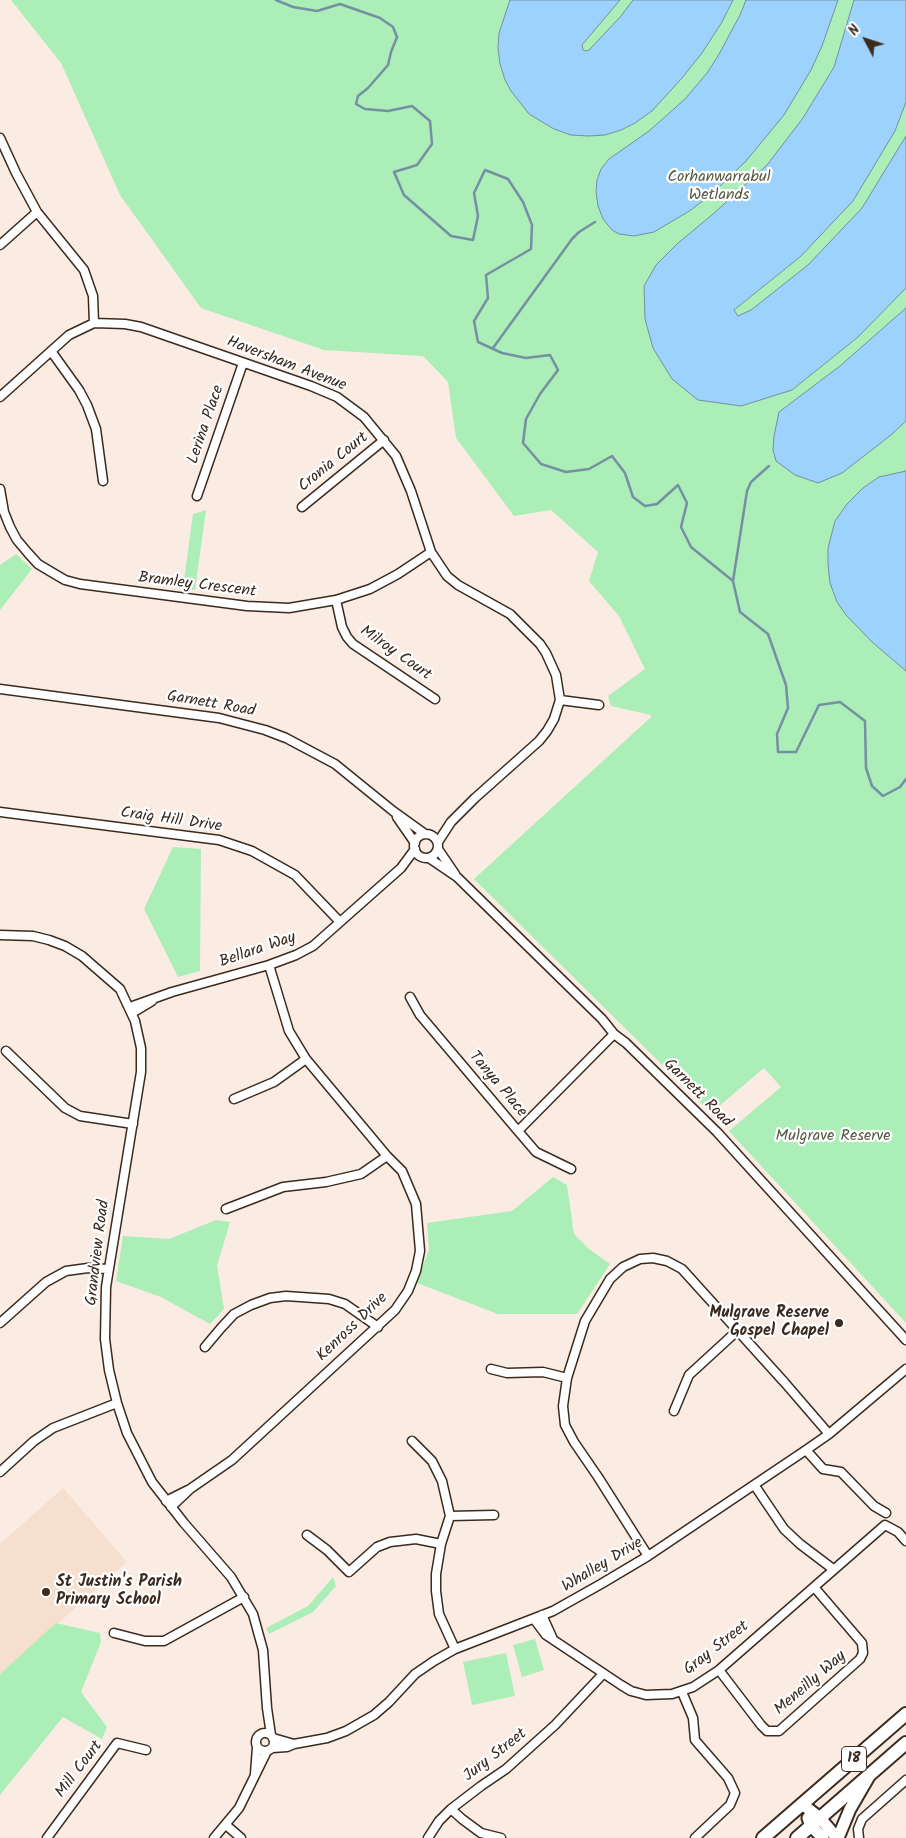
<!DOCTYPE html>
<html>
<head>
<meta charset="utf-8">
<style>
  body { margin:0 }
  #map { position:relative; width:906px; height:1838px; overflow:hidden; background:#faece2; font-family:Kalam,sans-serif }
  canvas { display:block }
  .north { position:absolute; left:841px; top:15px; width:50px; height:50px; -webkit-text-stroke:4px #fff; paint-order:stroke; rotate:310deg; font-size:14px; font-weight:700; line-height:20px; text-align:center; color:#3b2a1e }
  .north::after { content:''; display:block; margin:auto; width:18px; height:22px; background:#3b2a1e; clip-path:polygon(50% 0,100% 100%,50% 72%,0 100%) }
</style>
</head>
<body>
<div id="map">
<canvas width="906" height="1838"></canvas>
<div class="north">N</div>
</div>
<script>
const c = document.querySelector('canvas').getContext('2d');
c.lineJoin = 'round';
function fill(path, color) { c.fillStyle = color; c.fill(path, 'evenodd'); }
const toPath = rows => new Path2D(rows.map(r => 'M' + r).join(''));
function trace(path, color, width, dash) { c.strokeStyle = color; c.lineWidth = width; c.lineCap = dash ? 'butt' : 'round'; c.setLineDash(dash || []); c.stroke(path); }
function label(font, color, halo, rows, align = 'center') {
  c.font = font + ' Kalam,sans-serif'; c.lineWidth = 4.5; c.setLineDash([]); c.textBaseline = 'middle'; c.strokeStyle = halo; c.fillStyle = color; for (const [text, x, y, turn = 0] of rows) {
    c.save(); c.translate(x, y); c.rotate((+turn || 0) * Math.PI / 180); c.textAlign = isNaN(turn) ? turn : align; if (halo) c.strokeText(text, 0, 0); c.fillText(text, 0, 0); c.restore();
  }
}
fill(toPath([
  [63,1488,127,1562,0,1675,0,1544]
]), '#f6dfce');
fill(toPath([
  [11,0,906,0,906,1323,729,1131,781,1087,764,1068,711,1113,474,879,651,717,651,715,611,706,608,696,645,669,619,616,589,581,598,552,551,510,514,516,456,438,448,382,423,356,324,350,201,308,120,195,61,63],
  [206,510,195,590,183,588,193,514],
  [16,554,32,569,0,610,0,565],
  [173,847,201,849,200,971,178,977,144,909],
  [553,1177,567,1185,574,1234,589,1249,610,1264,577,1314,498,1314,417,1283,429,1249,427,1223,512,1211],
  [216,1220,230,1222,217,1266,224,1309,210,1324,161,1297,116,1281,123,1236,169,1239],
  [333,1577,336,1586,313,1612,269,1634,266,1628,308,1606],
  [56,1623,100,1633,101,1642,81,1692,107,1727,102,1739,63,1717,0,1795,0,1674],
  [535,1639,544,1670,522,1677,513,1645],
  [506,1653,515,1696,472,1705,463,1662]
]), '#abeeb8');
const water = toPath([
  [510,0,620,0,582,45,583,50,586,51,589,50,621,16,633,0,733,0,722,22,702,53,682,78,652,111,635,123,621,130,605,135,589,136,571,135,554,129,529,114,511,91,505,80,500,64,498,48,499,33,510,0],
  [746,0,838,0,822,46,811,70,784,115,746,161,715,191,691,210,654,232,634,236,619,234,612,230,603,219,598,206,596,192,597,180,601,169,609,159,649,131,685,99,707,73,718,56,740,15,746,0],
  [854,0,906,0,906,102,895,131,853,201,800,257,734,310,738,316,751,310,808,265,862,208,906,136,906,288,858,337,792,390,741,406,698,400,672,379,653,348,645,319,644,286,656,265,677,244,713,214,767,165,803,118,834,67,854,0],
  [906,308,906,421,891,435,842,473,818,483,795,475,776,461,773,450,774,436,779,412,840,366,906,308],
  [906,471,906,671,872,642,846,615,837,602,830,583,828,564,828,548,835,521,847,504,863,488,879,477,906,471]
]);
fill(water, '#9cd2fb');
trace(water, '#758fa3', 1);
trace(toPath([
  [276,0,293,7,317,11,340,4,380,18,393,27,397,37,391,52,388,65,368,88,358,96,356,104,365,109,388,111,412,106,430,121,432,144,417,165,394,172,404,195,451,236,473,240,478,216,474,193,485,170,508,179,523,202,532,225,531,249,486,275,488,298,474,321,478,342,502,353,526,358,550,355,558,370,540,394,526,419,523,443,541,464,566,472,589,469,612,456,625,473,633,497,645,506,657,504,678,485,687,503,681,527,691,547,733,581,740,612,768,634,786,685,788,708,777,734,778,752,796,752,819,705,840,702,865,721,866,768,872,786,883,796,900,787,906,779],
  [493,348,572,239,579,232,595,222],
  [733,581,747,491,751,482,769,466]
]), '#758fa3', 2.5);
const minor = toPath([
  [0,138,16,173,37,212,84,270,93,296,94,323],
  [0,245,37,212],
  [51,351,79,390,87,405,96,429,103,481],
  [0,397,69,335,94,323,125,324,141,327,311,386,337,397,364,417,396,456,411,491,431,552,447,576,458,585,510,614,540,644,546,653,556,675,560,700,554,719,547,731,539,741,475,798,451,822,438,842],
  [0,489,4,512,10,527,17,540,28,553,38,564,53,573,65,580,80,584,247,606,289,608,336,600,370,589,398,574,431,552],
  [197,496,243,363],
  [302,507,384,440],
  [336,600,342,627,347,637,353,644,435,699],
  [0,689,219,718,265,730,286,738,335,764,393,811,425,834],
  [560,700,599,705],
  [0,812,219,840,252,851,295,875,340,922],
  [397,817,415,843],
  '414 846a12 12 0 1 1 24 0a12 12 0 1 1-24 0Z',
  [438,849,455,874],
  [429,858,457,877,602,1019,614,1034,626,1043,717,1132,906,1340],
  [0,935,33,936,49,940,65,946,82,956,120,989,135,1021,141,1048,141,1072,106,1287,105,1339,109,1370,117,1403,127,1433,152,1482,184,1523,231,1577,253,1614,263,1650,267,1708,271,1735],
  [410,997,420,1015,518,1131,614,1034],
  [130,1007,172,992,269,965,296,955,313,946,401,868,415,849],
  [132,1013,152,1001],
  [6,1051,65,1108,80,1116,133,1124],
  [234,1099,274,1082,306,1059],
  [518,1131,536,1152,571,1169],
  [226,1209,283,1187,326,1182,361,1174,387,1156],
  [0,1323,46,1282,66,1271,88,1268,108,1269],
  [205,1347,221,1328,234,1314,251,1305,270,1298,286,1296,329,1299,345,1304,378,1327],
  [491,1369,507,1373,543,1372,567,1378],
  [674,1411,689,1375,737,1331],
  [412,1441,432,1461,442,1481,450,1516,441,1544,436,1574,436,1591,439,1614,455,1649],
  [806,1450,823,1469,841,1472,874,1506,886,1513],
  [0,1472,34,1441,53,1428,117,1403],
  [755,1486,784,1529,800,1544,833,1569],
  [166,1501,188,1490],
  [171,1507,190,1489,232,1460,395,1310,408,1291,416,1271,420,1251,416,1204,402,1171,387,1156,306,1059,289,1031,269,965],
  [450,1516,494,1515],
  [307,1535,327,1550,349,1572,377,1547,390,1542,416,1539,441,1544],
  [648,1556,598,1477,574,1442,565,1425,563,1406,567,1378,585,1321,610,1279,623,1267,640,1259,653,1258,667,1261,682,1269,785,1383,829,1434],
  [542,1615,552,1637],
  [534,1619,546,1635,621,1685,631,1691,646,1695,672,1694,693,1687,719,1670,885,1525,898,1532,906,1541],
  [114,1633,145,1641,164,1641,244,1597],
  [719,1670,761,1725,767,1731,779,1731,860,1659,863,1653,862,1643,814,1587],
  [682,1692,693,1718,695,1740,728,1778,735,1793,730,1805,695,1838],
  '256 1742a9 9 0 1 1 18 0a9 9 0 1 1-18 0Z',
  [273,1738,294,1744],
  [272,1748,287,1747,294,1744,327,1738,346,1731,374,1715,389,1702,415,1674,434,1661,455,1649,553,1611,601,1584,648,1556,806,1450,829,1434,906,1369],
  [255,1774,257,1747],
  [451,1809,462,1819,481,1833,501,1838],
  [226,1825,241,1838],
  [47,1838,117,1743,146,1750],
  [214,1838,239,1808,267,1751],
  [428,1838,439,1821,451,1809,481,1786,506,1769,555,1725,603,1674],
  [859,1838,858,1829,862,1819,906,1780]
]);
const primary = toPath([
  [802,1804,820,1818,837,1838],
  [808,1818,811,1826,823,1838],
  [838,1838,850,1809,868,1778]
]);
const trunk = toPath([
  [763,1838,906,1714],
  [797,1838,906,1743]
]);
trace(minor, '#3b2a1e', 11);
trace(primary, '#3b2a1e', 15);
trace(trunk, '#3b2a1e', 16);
trace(minor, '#fff', 8);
trace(primary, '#fff', 11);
trace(trunk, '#fff', 12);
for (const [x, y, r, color] of [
  [839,1323,5,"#3b2a1e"],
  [46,1592,5,"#3b2a1e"]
]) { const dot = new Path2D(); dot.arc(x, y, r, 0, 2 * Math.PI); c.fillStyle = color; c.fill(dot); trace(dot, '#fff', 2); }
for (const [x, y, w] of [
  [854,1759,25]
]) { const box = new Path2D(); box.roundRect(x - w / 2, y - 12.5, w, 25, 4); c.fillStyle = '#fff'; c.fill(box); trace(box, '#3b2a1e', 1); }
label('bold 15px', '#3b2a1e', null, [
  ["18",854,1759]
]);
label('16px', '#575b44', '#fff', [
  ["Corhanwarrabul",719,178],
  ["Wetlands",719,196],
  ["Mulgrave Reserve",833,1137]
]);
label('16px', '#3b2a1e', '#fff', [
  ["Haversham Avenue",286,365,21],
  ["Lerina Place",207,425,-71],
  ["Cronia Court",334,463,-39],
  ["Bramley Crescent",197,586,7],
  ["Milroy Court",395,654,35],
  ["Garnett Road",211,705,10],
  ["Craig Hill Drive",171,821,8],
  ["Bellara Way",258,951,-19],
  ["Tanya Place",497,1085,50],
  ["Garnett Road",697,1094,45],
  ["Grandview Road",99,1253,-83],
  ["Kenross Drive",353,1328,-44],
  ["Whalley Drive",603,1566,-31],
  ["Gray Street",717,1649,-38],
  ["Meneilly Way",811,1684,-41],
  ["Jury Street",496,1756,-38],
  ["Mill Court",80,1770,-53]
]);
label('bold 16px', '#3b2a1e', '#fff', [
  ["Mulgrave Reserve",829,1314],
  ["Gospel Chapel",829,1332],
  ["St Justin's Parish",56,1583,"left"],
  ["Primary School",56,1601,"left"]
], 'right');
</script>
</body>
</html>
